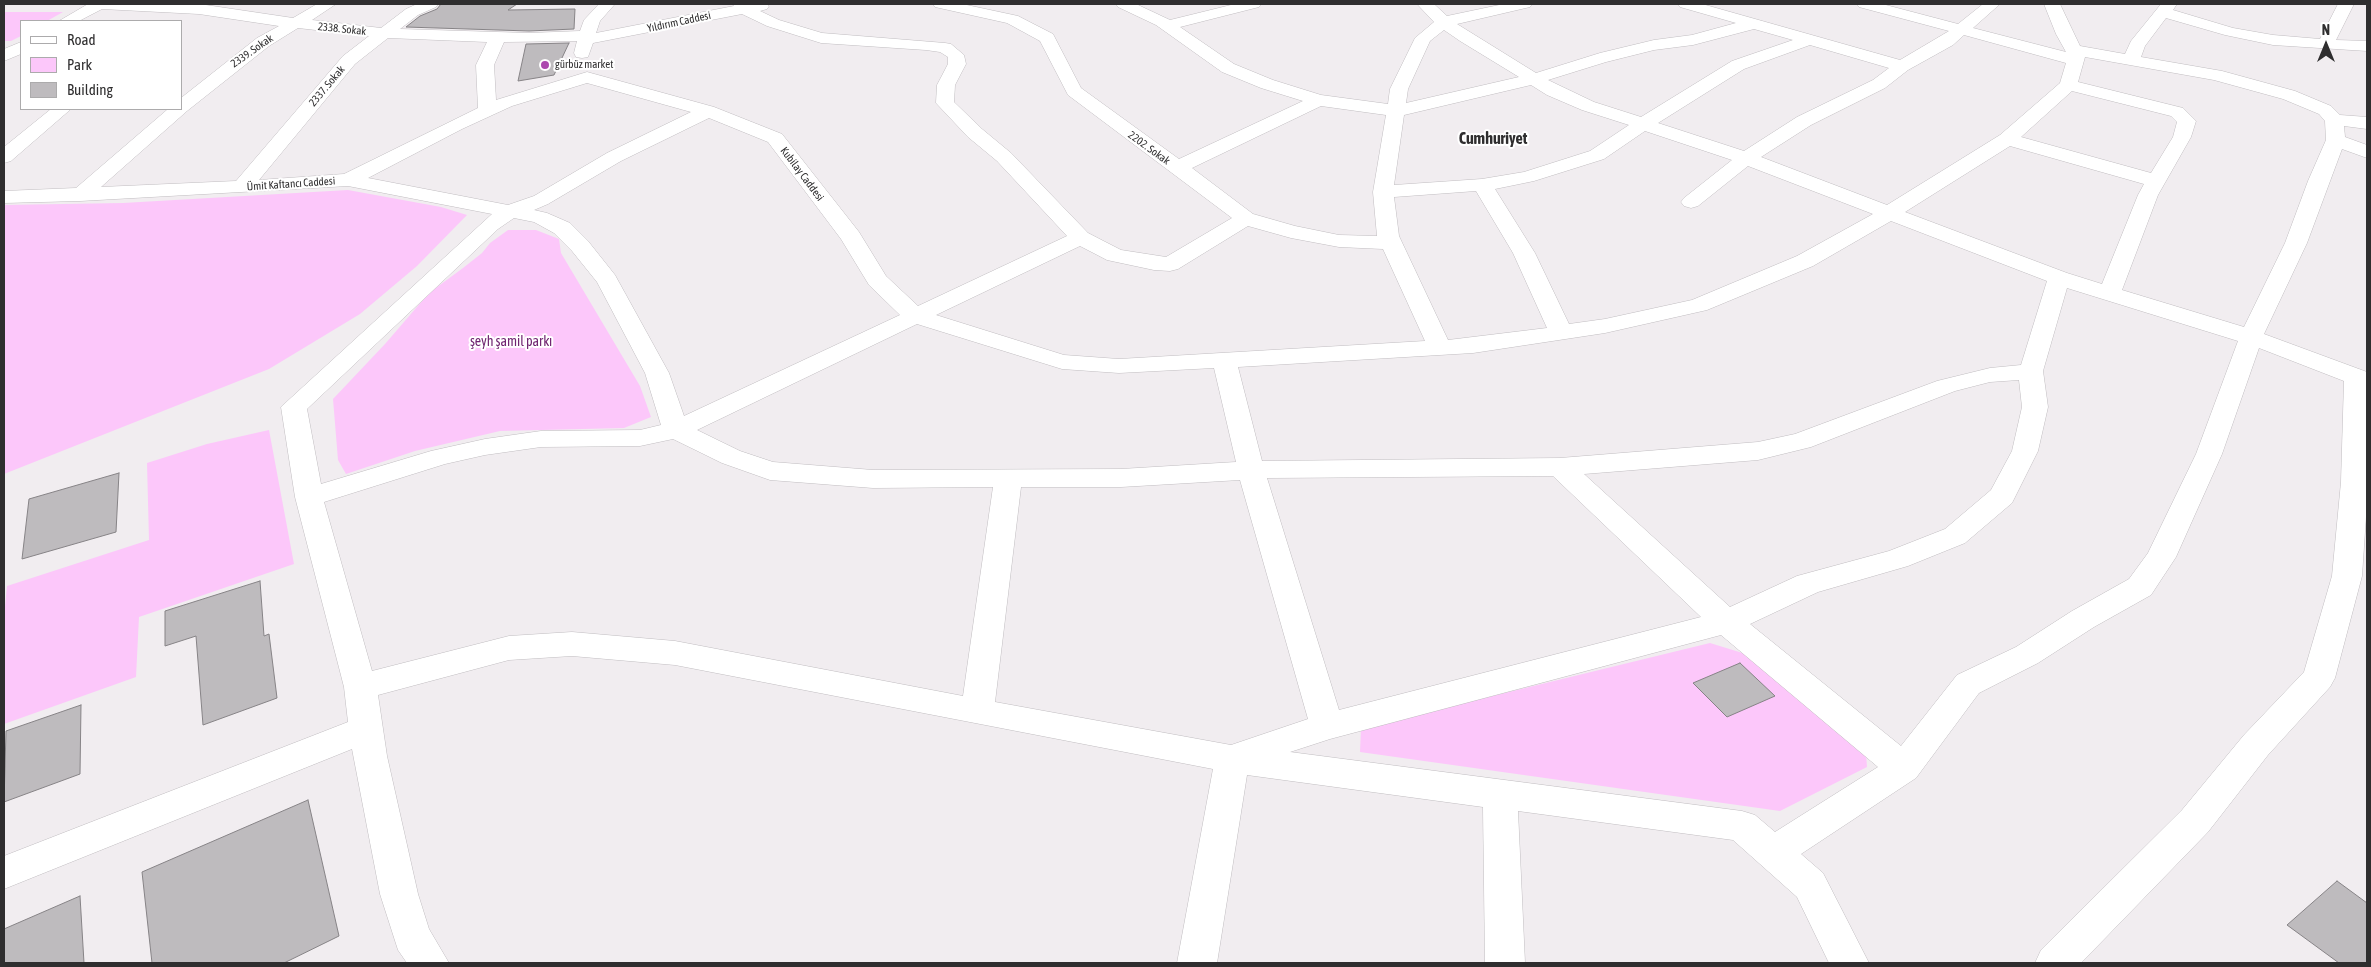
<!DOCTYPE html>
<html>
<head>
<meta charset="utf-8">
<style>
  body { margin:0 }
  #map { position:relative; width:2371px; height:967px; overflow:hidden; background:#f1edf0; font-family:"Asap Condensed",sans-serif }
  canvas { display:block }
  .frame { position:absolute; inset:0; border:5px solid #2f2e2f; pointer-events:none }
  .legend { position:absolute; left:20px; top:20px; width:162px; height:90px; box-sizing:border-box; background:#fff; border:1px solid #acabac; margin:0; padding:6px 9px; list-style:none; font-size:15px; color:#2f2e2f }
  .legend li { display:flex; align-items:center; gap:10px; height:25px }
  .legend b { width:25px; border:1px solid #acabac }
  .north { position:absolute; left:2301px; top:20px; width:50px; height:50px; -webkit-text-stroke:4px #fff; paint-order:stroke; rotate:0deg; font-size:14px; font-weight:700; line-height:20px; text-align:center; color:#2f2e2f }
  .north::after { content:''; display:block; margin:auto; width:18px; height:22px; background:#2f2e2f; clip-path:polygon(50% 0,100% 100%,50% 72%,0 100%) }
</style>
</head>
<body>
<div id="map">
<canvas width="2371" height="967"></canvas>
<div class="frame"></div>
<ul class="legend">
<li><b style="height:6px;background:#fff"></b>Road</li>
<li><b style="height:14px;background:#fcc7fa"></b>Park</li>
<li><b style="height:14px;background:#bebbbe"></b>Building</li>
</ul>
<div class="north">N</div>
</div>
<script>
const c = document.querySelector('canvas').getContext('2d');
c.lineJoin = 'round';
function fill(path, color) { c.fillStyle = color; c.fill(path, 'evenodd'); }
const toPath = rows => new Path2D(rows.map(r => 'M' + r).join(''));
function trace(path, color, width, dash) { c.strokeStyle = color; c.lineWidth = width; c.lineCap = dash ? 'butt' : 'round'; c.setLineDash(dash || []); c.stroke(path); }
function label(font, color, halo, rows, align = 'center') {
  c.font = font + ' "Asap Condensed",sans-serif'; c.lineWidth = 4; c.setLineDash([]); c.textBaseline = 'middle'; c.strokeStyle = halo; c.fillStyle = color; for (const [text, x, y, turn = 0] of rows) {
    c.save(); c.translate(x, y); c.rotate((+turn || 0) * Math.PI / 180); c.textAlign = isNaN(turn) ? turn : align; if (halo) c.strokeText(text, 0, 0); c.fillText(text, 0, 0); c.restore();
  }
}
fill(toPath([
  [4,12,63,12,47,21,21,21,21,36,11,41,4,41],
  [348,190,441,207,467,215,417,266,360,314,269,369,4,474,4,205,123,203],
  [508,230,536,230,559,239,561,253,640,386,651,417,624,428,500,431,415,451,346,474,338,460,333,399,385,344,429,293,463,268,482,253,490,243],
  [269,430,294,564,139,617,136,677,4,724,4,617,7,586,149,540,147,463,207,444],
  [1710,643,1749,655,1866,753,1867,767,1780,811,1360,752,1361,728]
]), '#fcc7fa');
const building = toPath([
  [441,4,517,4,508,10,575,9,574,29,529,31,406,27,420,16,437,9,441,4],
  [569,43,554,75,518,81,526,44,569,43],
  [119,473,116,532,22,559,29,499,119,473],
  [260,581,264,636,269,634,277,698,203,725,196,636,165,646,165,611,260,581],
  [1740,663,1775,696,1727,717,1693,683,1740,663],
  [81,705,80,774,4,802,6,731,81,705],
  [308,800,339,936,284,963,152,963,142,872,308,800],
  [2337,881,2367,903,2367,963,2339,963,2287,925,2337,881],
  [80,896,84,963,4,963,4,929,80,896]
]);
fill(building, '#bebbbe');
trace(building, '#868386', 1);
const minor = toPath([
  [88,4,199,4,293,18,317,4,336,4,312,20,381,28,406,9,417,4,438,4,436,7,418,15,400,29,529,33,580,31,584,20,599,4,615,4,600,21,596,33,734,6,732,4,767,4,769,6,767,9,760,11,779,20,822,33,945,43,951,44,964,55,966,64,955,85,954,102,982,129,1011,153,1088,233,1121,250,1166,257,1232,218,1068,95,1040,41,1007,23,935,7,933,4,962,4,1018,16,1053,34,1081,88,1179,159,1303,101,1261,88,1222,72,1156,25,1118,7,1116,4,1136,4,1170,20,1235,4,1261,4,1259,7,1180,27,1234,64,1273,80,1321,95,1388,104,1390,89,1415,38,1434,22,1417,4,1434,4,1447,16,1504,4,1532,4,1530,7,1457,24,1536,73,1600,53,1654,40,1692,35,1736,23,1680,7,1678,4,1702,4,1900,60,1949,31,1859,7,1857,4,1882,4,1958,24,1983,4,2000,4,1973,28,2066,52,2056,34,2044,4,2060,4,2080,46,2125,54,2131,41,2161,4,2177,4,2173,10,2233,28,2273,35,2320,39,2338,4,2354,4,2336,40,2367,41,2367,51,2273,45,2225,35,2166,18,2145,46,2141,57,2222,71,2295,91,2331,106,2340,115,2367,117,2367,129,2344,126,2345,137,2367,145,2367,158,2342,149,2307,243,2264,334,2367,372,2367,502,2362,576,2335,678,2330,687,2268,755,2208,832,2081,963,2035,963,2041,950,2182,810,2244,735,2304,672,2332,576,2341,482,2344,381,2259,348,2222,454,2176,557,2151,595,2094,627,2038,663,1979,693,1916,778,1801,854,1823,873,1869,963,1829,963,1797,897,1733,840,1518,811,1525,963,1485,963,1483,807,1247,775,1217,963,1177,963,1213,769,675,665,572,656,509,660,378,695,387,756,418,894,429,929,449,963,407,963,398,950,380,894,352,749,4,889,4,856,348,722,344,687,295,497,281,407,492,214,348,186,80,201,4,203,4,191,76,188,168,109,181,109,181,98,257,38,279,26,199,14,102,9,79,21,59,21,88,4],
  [742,14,767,26,821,43,926,50,940,52,948,57,948,64,937,85,936,103,968,137,997,161,1067,236,918,306,886,276,859,232,782,134,714,107,587,72,496,100,494,65,504,42,577,41,574,53,576,57,582,58,588,57,593,43,742,14],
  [298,28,369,36,343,56,236,181,101,187,187,111,269,46,298,28],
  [1754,29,1793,40,1732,61,1641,117,1594,102,1548,80,1606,62,1654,50,1693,45,1754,29],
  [1444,30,1460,41,1519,77,1406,103,1408,89,1430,41,1444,30],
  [1964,35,2066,63,2060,83,2000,135,1887,205,1761,157,1811,125,1885,88,1908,70,1953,45,1964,35],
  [388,38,487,42,476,65,478,108,344,174,259,180,355,64,388,38],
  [1810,45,1889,68,1873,80,1797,117,1744,151,1658,123,1744,69,1810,45],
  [2085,57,2214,80,2283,99,2319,114,2325,121,2326,140,2308,181,2285,243,2244,327,2122,290,2158,195,2191,137,2196,121,2183,108,2078,82,2085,57],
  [587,83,691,112,607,153,534,196,508,205,368,178,462,129,512,106,587,83],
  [1531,85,1547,95,1582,110,1629,125,1590,151,1524,172,1482,179,1394,185,1404,115,1531,85],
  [2072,91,2171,116,2177,122,2173,137,2151,173,2021,137,2072,91],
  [1321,106,1386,115,1373,192,1377,236,1339,235,1295,226,1253,214,1192,168,1321,106],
  [709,118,768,142,841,239,869,285,900,315,684,416,669,373,615,275,588,241,570,223,547,213,534,210,548,204,621,161,709,118],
  [1645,131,1732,160,1684,198,1681,202,1684,206,1691,208,1698,206,1748,166,1873,214,1797,256,1692,300,1605,319,1569,324,1535,253,1495,189,1534,181,1604,159,1645,131],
  [2010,146,2144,184,2138,195,2102,284,2067,273,1905,212,2010,146],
  [1476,191,1513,253,1547,328,1448,340,1399,236,1394,197,1476,191],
  [514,218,534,222,554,233,572,251,597,282,645,373,661,425,640,430,541,431,485,439,431,451,321,484,307,409,498,229,514,218],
  [1891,221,2047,281,2021,365,1990,368,1937,381,1795,434,1758,442,1560,458,1262,461,1238,367,1473,353,1605,333,1707,310,1813,266,1891,221],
  [1248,226,1291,238,1339,247,1383,249,1425,341,1119,359,1064,355,936,315,1080,246,1107,260,1154,270,1170,271,1178,269,1248,226],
  [2067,288,2238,341,2196,454,2148,553,2129,579,2072,611,2016,647,1957,675,1901,746,1750,624,1818,592,1908,566,1965,543,2012,503,2038,451,2048,407,2043,371,2067,288],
  [917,324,1062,369,1119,373,1214,368,1236,462,1121,469,873,470,773,462,740,451,697,430,917,324],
  [2019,380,2022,407,2012,451,1991,490,1945,529,1889,551,1797,576,1730,607,1584,474,1758,460,1811,447,1955,391,1990,382,2019,380],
  [673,439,722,463,770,480,873,488,993,487,963,696,675,641,572,632,509,636,372,671,324,502,445,464,485,455,541,447,640,446,673,439],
  [1553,476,1701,617,1339,710,1267,478,1553,476],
  [1240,480,1308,719,1231,745,995,702,1021,487,1121,487,1240,480],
  [1721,635,1878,767,1775,832,1755,815,1742,811,1290,752,1330,739,1721,635],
  [21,42,21,54,4,61,4,49,21,42],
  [51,109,71,109,11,161,4,163,4,147,51,109]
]);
trace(minor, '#c0bdc0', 1);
fill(minor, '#fff');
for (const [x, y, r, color] of [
  [545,65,5,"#ac48ae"]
]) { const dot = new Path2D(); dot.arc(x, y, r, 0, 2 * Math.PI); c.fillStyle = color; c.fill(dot); trace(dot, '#fff', 2); }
label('11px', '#2f2e2f', '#fff', [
  ["Yıldırım Caddesi",679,22,-12],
  ["2338. Sokak",342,29,6],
  ["2339. Sokak",252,51,-35],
  ["2337. Sokak",327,86,-50],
  ["2202. Sokak",1149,148,36],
  ["Kubilay Caddesi",802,174,53],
  ["Ümit Kaftancı Caddesi",291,184,-4]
]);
label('11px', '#2f2e2f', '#fff', [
  ["gürbüz market",555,65]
], 'left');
label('14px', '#702571', '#fff', [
  ["şeyh şamil parkı",511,342]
]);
label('bold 16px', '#2f2e2f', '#fff', [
  ["Cumhuriyet",1493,139]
]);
</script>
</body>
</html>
